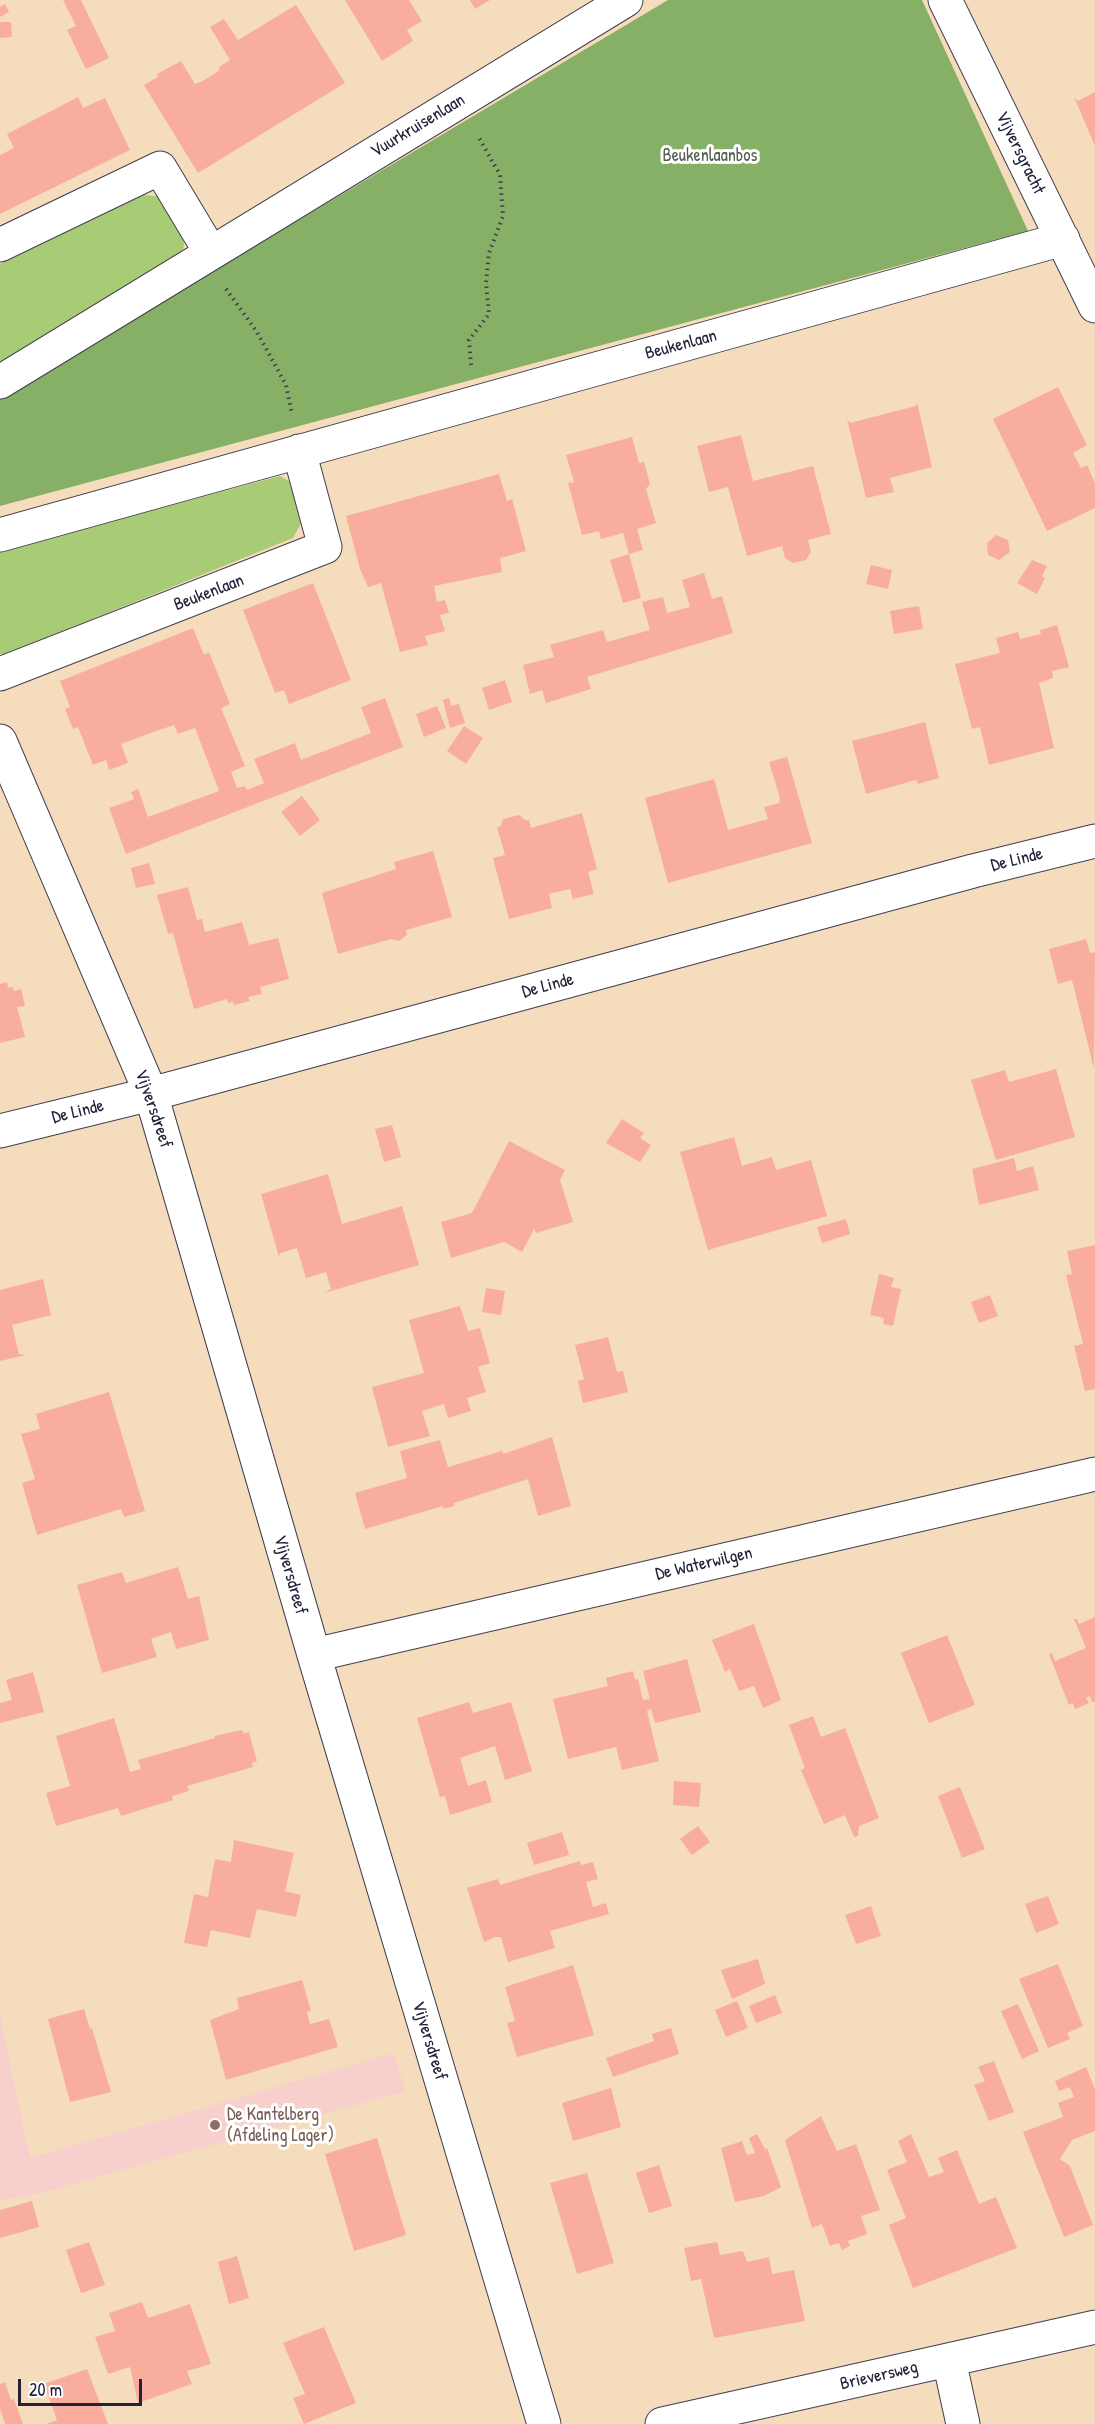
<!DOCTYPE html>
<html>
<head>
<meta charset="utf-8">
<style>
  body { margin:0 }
  #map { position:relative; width:1095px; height:2424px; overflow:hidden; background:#f4dcbd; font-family:"Patrick Hand",sans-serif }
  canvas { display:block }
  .scale { position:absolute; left:18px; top:2379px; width:124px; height:27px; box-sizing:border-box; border:3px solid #22223b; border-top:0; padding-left:8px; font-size:18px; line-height:21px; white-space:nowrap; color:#22223b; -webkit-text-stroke:4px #fff; paint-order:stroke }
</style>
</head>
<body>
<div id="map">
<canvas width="1095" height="2424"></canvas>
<div class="scale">20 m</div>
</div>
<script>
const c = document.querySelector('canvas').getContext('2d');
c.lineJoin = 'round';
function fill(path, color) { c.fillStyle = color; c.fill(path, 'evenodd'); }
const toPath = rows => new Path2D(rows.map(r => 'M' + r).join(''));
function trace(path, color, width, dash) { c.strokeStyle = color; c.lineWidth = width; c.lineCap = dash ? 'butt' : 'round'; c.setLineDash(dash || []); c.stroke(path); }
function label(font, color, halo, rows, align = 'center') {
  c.font = font + ' "Patrick Hand",sans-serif'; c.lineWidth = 6; c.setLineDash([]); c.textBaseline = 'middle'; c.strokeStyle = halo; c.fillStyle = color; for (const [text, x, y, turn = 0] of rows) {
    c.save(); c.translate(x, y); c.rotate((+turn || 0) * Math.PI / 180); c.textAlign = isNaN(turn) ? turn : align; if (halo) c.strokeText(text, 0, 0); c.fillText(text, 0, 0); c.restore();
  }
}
fill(toPath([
  [0,2016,30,2158,393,2053,406,2091,37,2194,0,2200]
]), '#f7d0cd');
fill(toPath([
  [143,195,157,196,167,202,179,223,184,243,183,253,0,367,0,264],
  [280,476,289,481,299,498,305,516,293,538,6,654,0,654,0,551]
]), '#a7cc75');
fill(toPath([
  [668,0,922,0,1028,231,0,506,0,398]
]), '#85b066');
fill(toPath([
  [63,0,81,0,109,58,86,69,67,30,76,26],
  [345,0,409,0,422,21,407,30,413,41,382,61],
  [470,0,490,0,475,9],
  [5,4,9,12,0,17,0,7],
  [296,5,345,83,198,173,144,85,158,77,157,74,181,61,195,84,203,81,220,70,219,67,230,60,210,27,224,19,238,40],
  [0,22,11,22,12,37,0,38],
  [1095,92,1095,146,1074,97,1078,101],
  [78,97,83,108,105,98,130,150,0,214,0,155,14,148,7,134],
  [1058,387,1087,445,1073,453,1081,468,1087,465,1095,483,1095,508,1047,531,993,419],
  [917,402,932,467,890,478,894,492,866,498,847,419,850,423,916,406],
  [741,435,753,481,813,466,831,534,808,540,811,552,806,560,793,563,785,558,782,546,747,556,728,487,709,492,697,446],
  [632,437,639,463,644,462,650,484,646,489,656,523,637,529,643,550,629,554,623,533,601,539,599,531,582,535,568,483,574,482,566,455],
  [499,474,507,501,512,499,526,551,500,558,502,572,434,586,437,602,445,600,449,613,440,615,445,631,425,636,428,645,400,652,381,583,368,587,360,569,346,516],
  [996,535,1008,540,1010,552,999,560,988,555,987,543],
  [629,554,641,598,623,603,610,560],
  [1032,560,1047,566,1042,576,1045,578,1037,594,1017,583],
  [871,565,892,570,888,589,866,584],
  [704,573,712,599,722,596,733,633,587,677,591,689,546,703,542,690,530,694,523,665,554,657,550,645,603,630,607,642,650,630,642,602,663,597,667,613,690,607,682,580],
  [313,583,351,680,289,704,284,690,275,693,243,610],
  [919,606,923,629,894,634,890,611],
  [1057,625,1069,667,1052,671,1053,678,1039,683,1054,748,989,765,980,727,972,729,955,664,1000,653,996,638,1018,632,1020,639,1041,634,1040,630],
  [193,628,204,655,209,652,230,704,221,708,245,766,231,772,237,788,245,786,247,790,264,783,254,759,295,743,301,760,371,733,361,707,385,698,403,747,126,854,109,808,134,799,131,792,138,789,148,817,219,791,195,728,178,734,174,725,156,731,121,744,128,763,109,770,106,760,93,765,78,727,73,729,65,709,70,707,60,681],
  [505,680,512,702,489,710,482,688],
  [449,698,451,706,459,704,465,723,450,728,443,700],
  [437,706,446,728,424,737,416,714],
  [925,722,939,778,918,784,916,780,866,794,852,741],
  [464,726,483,738,466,764,447,751],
  [787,757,812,843,668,883,645,798,714,779,728,830,768,819,764,807,779,803,780,798,769,762],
  [302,796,320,820,300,836,281,812],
  [582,813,597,869,588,872,594,894,573,899,570,889,549,894,552,908,509,919,493,858,505,855,497,827,501,826,503,819,519,815,525,820,529,820,531,828],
  [433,851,452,917,406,930,407,935,399,941,391,939,338,954,322,893,396,869,394,862],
  [149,863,155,884,136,888,131,868],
  [188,887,197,920,202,919,205,932,242,922,249,945,278,938,289,979,260,987,262,994,248,997,250,1001,234,1005,233,1002,228,1003,227,999,194,1009,173,933,168,934,157,895],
  [1086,939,1090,953,1095,952,1094,1069,1072,980,1058,984,1049,949],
  [7,982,8,988,12,987,14,991,21,989,25,1006,17,1007,25,1037,0,1043,0,984],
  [1056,1069,1075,1137,996,1160,971,1080,1005,1070,1009,1082],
  [622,1119,644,1133,640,1138,651,1145,640,1162,606,1143],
  [392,1125,401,1157,384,1162,375,1129],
  [734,1137,742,1166,772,1157,776,1170,811,1160,827,1216,708,1250,680,1152],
  [509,1141,565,1170,560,1180,573,1222,536,1233,534,1229,522,1252,504,1242,451,1258,441,1222,472,1213],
  [1014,1158,1017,1171,1033,1166,1039,1190,979,1205,972,1169],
  [328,1174,342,1224,402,1206,419,1265,324,1293,331,1289,326,1272,306,1278,297,1248,280,1253,279,1257,261,1194],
  [846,1219,850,1234,822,1243,817,1227],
  [1095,1245,1095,1389,1085,1391,1074,1346,1083,1344,1066,1275,1072,1274,1067,1251],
  [879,1274,894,1278,891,1287,901,1289,893,1326,883,1324,884,1318,870,1315],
  [43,1279,51,1315,12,1325,19,1354,26,1355,0,1361,0,1290],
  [486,1288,505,1291,501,1315,482,1312],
  [990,1295,998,1316,979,1323,971,1302],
  [460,1306,468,1331,480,1328,490,1363,478,1367,486,1392,467,1398,471,1411,448,1418,444,1404,422,1411,430,1436,388,1447,372,1387,424,1373,409,1320],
  [608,1337,617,1372,623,1371,628,1392,583,1403,578,1381,584,1379,575,1345],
  [109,1392,145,1511,124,1517,121,1509,37,1535,22,1483,35,1479,21,1434,40,1429,36,1414],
  [552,1437,571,1506,538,1516,528,1479,454,1503,454,1506,443,1509,443,1506,365,1529,355,1493,407,1478,400,1451,440,1440,448,1467,502,1451,503,1454],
  [178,1567,188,1599,199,1596,209,1640,176,1649,171,1632,151,1639,157,1657,102,1673,77,1585,122,1572,126,1583],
  [1095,1617,1095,1701,1092,1702,1090,1696,1086,1698,1089,1703,1075,1709,1073,1703,1069,1705,1049,1654,1052,1653,1055,1661,1086,1648,1074,1619,1077,1619,1079,1624],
  [754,1624,781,1700,763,1708,754,1686,739,1691,730,1669,725,1672,712,1640],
  [947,1635,975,1705,929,1723,901,1653],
  [687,1659,701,1712,655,1723,651,1709,647,1711,659,1761,622,1770,616,1747,568,1759,553,1699,608,1686,606,1678,633,1671,635,1680,638,1679,643,1700,650,1699,643,1671],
  [33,1672,44,1712,0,1723,0,1703,12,1700,6,1680],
  [469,1702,473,1713,511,1702,532,1771,505,1780,495,1746,460,1758,468,1786,486,1780,492,1802,450,1815,445,1796,440,1797,417,1718],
  [813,1716,821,1737,845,1728,879,1818,859,1826,858,1836,854,1837,845,1815,824,1824,801,1770,805,1768,789,1725],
  [114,1718,130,1772,141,1769,138,1760,215,1738,214,1736,242,1730,244,1734,249,1732,257,1761,252,1763,253,1767,187,1786,189,1791,172,1796,173,1800,121,1816,118,1808,56,1826,46,1793,70,1786,56,1736],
  [674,1781,701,1783,699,1807,673,1805],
  [960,1787,985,1849,962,1858,938,1796],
  [698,1826,710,1842,692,1855,680,1839],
  [562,1832,569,1855,534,1865,527,1843],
  [234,1840,294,1853,285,1891,301,1895,296,1917,257,1909,250,1938,211,1930,207,1947,184,1943,194,1894,208,1897,215,1859,231,1862],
  [580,1861,581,1865,593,1862,598,1879,586,1882,593,1907,606,1903,609,1914,550,1931,555,1948,508,1962,501,1937,495,1937,484,1942,467,1888,498,1879,500,1885],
  [1048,1896,1059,1924,1036,1933,1025,1904],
  [871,1906,881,1936,856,1944,845,1915],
  [758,1959,765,1984,732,1999,721,1970],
  [1058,1964,1083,2026,1067,2033,1070,2039,1048,2048,1019,1979],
  [573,1965,594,2035,517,2057,507,2023,515,2021,505,1987],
  [302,1980,311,2011,307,2012,310,2024,329,2019,338,2047,226,2080,210,2020,239,2009,237,1998],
  [775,1995,782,2013,756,2023,749,2006],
  [737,2001,748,2028,726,2037,715,2010],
  [1018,2004,1039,2051,1022,2059,1001,2011],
  [84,2009,90,2029,92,2028,111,2092,70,2102,48,2019],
  [671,2028,679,2054,613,2077,606,2058,654,2041,652,2034],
  [994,2061,1014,2112,989,2121,974,2085,985,2081,978,2067],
  [1086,2067,1095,2089,1095,2131,1072,2140,1060,2159,1070,2166,1093,2225,1064,2237,1023,2132,1063,2117,1058,2103,1074,2097,1070,2087,1059,2091,1055,2081],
  [611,2088,621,2127,573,2141,562,2103],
  [821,2116,837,2151,856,2144,880,2210,861,2216,867,2234,848,2241,850,2246,842,2250,839,2243,830,2246,822,2224,812,2228,785,2140],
  [757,2134,765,2149,767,2148,781,2187,764,2196,735,2202,721,2148,742,2141,747,2155,755,2153,749,2138],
  [911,2134,929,2177,944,2172,938,2158,957,2150,979,2204,996,2197,1017,2248,913,2288,889,2225,906,2218,887,2170,907,2162,898,2141],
  [377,2138,406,2235,354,2251,325,2154],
  [659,2165,672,2206,649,2213,636,2173],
  [587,2173,614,2263,577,2274,550,2183],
  [32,2201,39,2227,0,2238,0,2210],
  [89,2242,105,2285,81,2293,66,2250],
  [717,2242,720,2255,743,2251,747,2262,769,2257,772,2274,794,2270,805,2321,714,2338,701,2279,691,2281,684,2248],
  [237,2256,249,2298,229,2304,218,2262],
  [142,2302,148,2318,190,2304,211,2364,187,2371,192,2384,138,2403,130,2367,108,2374,95,2337,115,2331,109,2313],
  [324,2327,356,2403,304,2424,293,2398,305,2394,283,2343],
  [87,2369,108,2424,46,2424,57,2420,44,2384],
  [5,2382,11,2400,14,2399,23,2424,5,2424,0,2409,0,2384]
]), '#f9ae9d');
const minor = toPath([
  [945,0,1095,306],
  [0,245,160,168,211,253],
  [0,382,626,0],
  [0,535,1063,239],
  [0,674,325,547,299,451],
  [0,741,151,1094,314,1655,544,2424],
  [0,1131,151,1094,973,871,1095,841],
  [314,1655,1095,1474],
  [949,2360,963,2424],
  [662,2424,1095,2327]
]);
trace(minor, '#423e4e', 35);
trace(toPath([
  [226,289,257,332,286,385,292,414],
  [471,365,469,340,489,314,486,283,489,253,503,216,500,175,478,136]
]), '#423e4e', 4, [1.5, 4.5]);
trace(minor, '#fff', 33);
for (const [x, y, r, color] of [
  [215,2125,6,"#8d6e63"]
]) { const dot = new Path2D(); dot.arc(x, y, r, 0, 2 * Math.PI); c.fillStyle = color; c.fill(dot); trace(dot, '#fff', 2); }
label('18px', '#22223b', '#fff', [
  ["Vuurkruisenlaan",418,126,-31],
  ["Vijversgracht",1020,153,64],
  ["Beukenlaan",681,345,-15],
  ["Beukenlaan",209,593,-21],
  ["De Linde",1017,860,-14],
  ["De Linde",548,986,-15],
  ["Vijversdreef",153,1109,71],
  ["De Linde",78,1112,-14],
  ["De Waterwilgen",704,1564,-13],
  ["Vijversdreef",290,1575,74],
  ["Vijversdreef",429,2041,73],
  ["Brieversweg",879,2376,-13]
]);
label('18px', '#515e4f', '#fff', [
  ["Beukenlaanbos",710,156]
]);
label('18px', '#785e54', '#fff', [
  ["De Kantelberg",227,2115],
  ["(Afdeling Lager)",227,2136]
], 'left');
</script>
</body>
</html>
